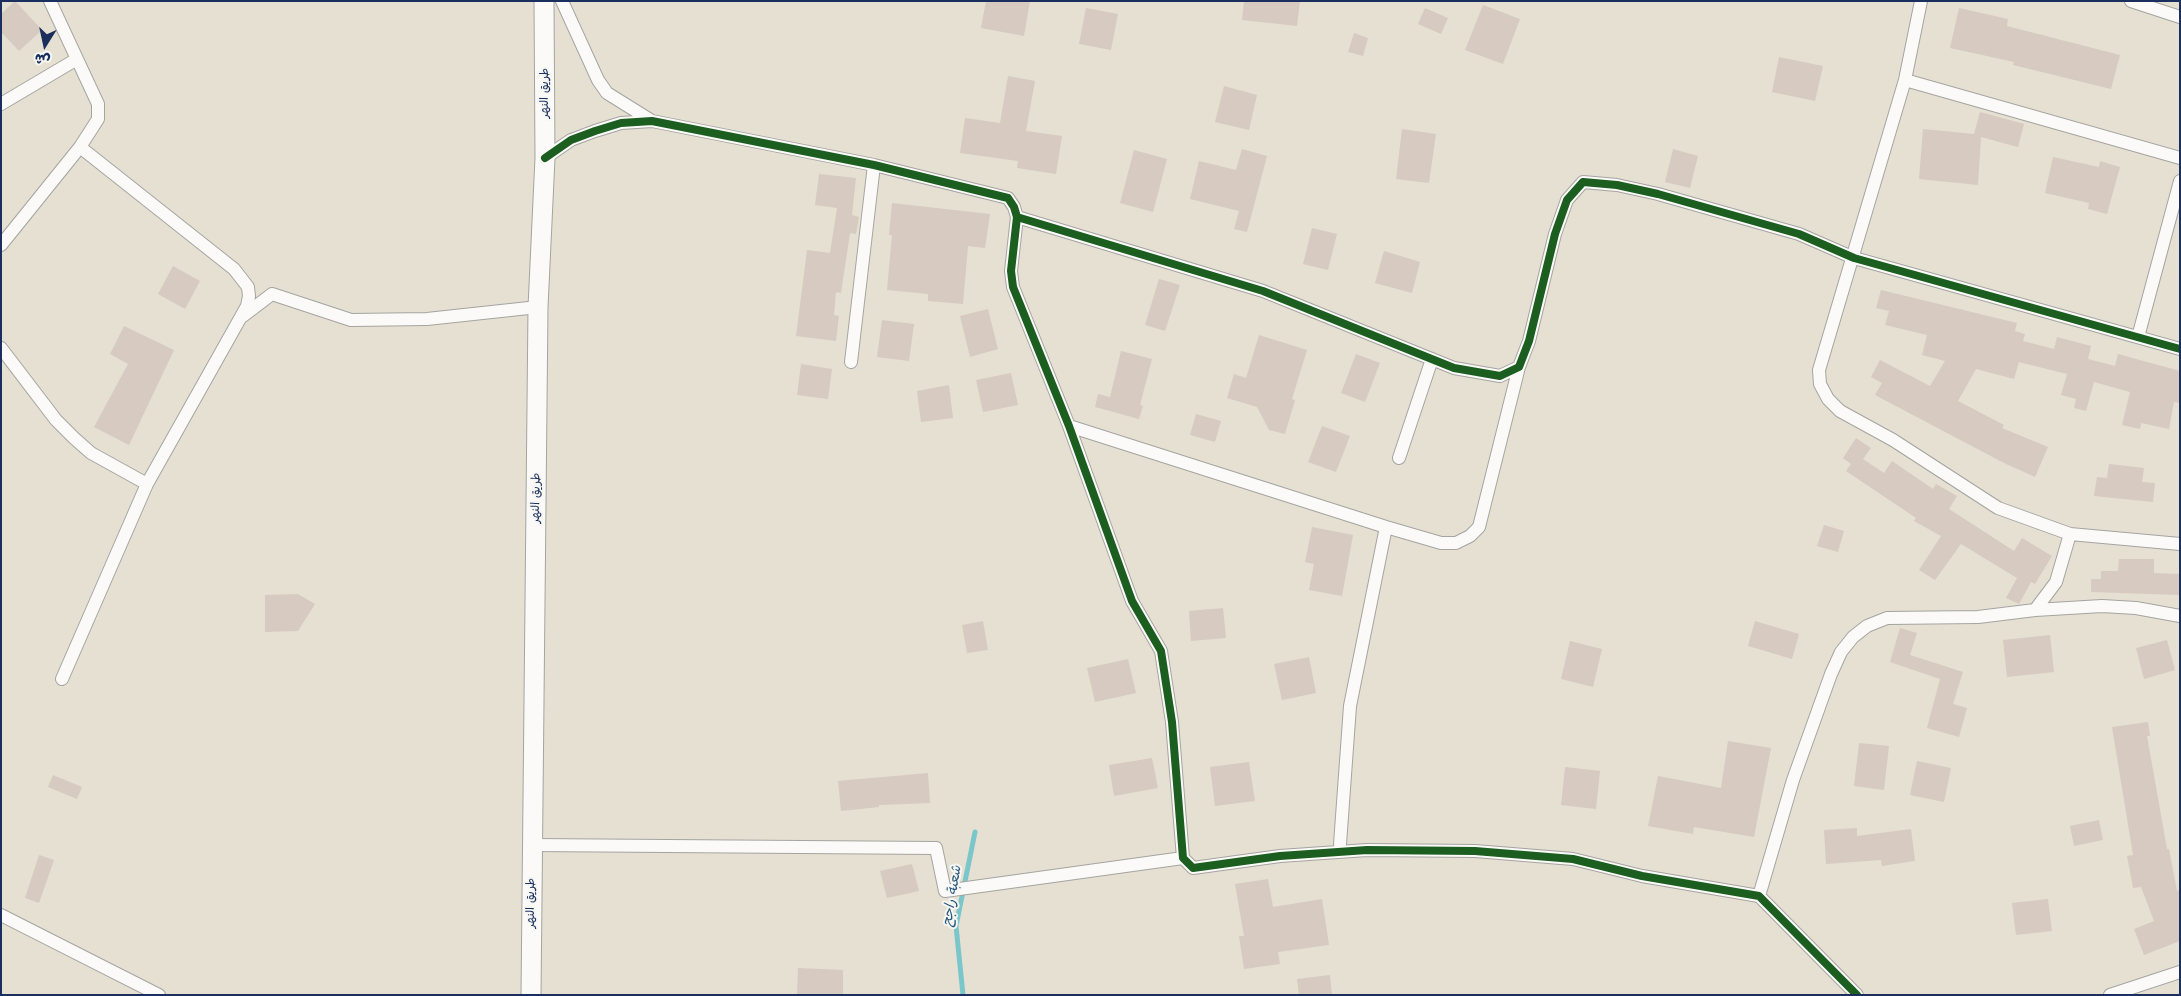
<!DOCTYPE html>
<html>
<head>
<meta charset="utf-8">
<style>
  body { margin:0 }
  #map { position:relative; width:2181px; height:996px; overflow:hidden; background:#e5e0d1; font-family:"Playpen Sans","Playpen Sans Arabic",sans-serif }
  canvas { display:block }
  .frame { position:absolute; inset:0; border:2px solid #1b2f5e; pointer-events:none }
  .north { position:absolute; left:20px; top:20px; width:50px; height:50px; -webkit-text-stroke:4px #f6f6f2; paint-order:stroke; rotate:190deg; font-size:14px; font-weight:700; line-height:20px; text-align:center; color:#1b2f5e }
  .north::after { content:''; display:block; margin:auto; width:18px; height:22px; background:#1b2f5e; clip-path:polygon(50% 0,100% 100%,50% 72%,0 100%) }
</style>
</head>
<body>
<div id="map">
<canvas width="2181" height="996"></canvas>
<div class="frame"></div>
<div class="north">ش</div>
</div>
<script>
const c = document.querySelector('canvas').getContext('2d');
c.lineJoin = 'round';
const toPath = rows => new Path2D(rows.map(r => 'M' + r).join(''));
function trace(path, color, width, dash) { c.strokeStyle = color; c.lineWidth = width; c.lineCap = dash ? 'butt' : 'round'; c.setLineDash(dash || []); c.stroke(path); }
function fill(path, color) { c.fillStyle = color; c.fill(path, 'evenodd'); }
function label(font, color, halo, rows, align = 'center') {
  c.font = font + ' "Playpen Sans","Playpen Sans Arabic",sans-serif'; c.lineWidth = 4; c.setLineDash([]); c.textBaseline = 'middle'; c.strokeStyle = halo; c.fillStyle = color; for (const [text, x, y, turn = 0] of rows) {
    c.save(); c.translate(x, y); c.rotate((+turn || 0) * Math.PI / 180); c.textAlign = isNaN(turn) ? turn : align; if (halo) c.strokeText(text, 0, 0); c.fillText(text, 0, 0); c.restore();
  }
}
trace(toPath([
  [963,995,956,926,975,832]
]), '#7bc6ca', 5);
fill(toPath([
  [15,1,42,30,19,51,1,32,1,14],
  [986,1,1030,1,1024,36,981,28],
  [1244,1,1300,1,1297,26,1242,20],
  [1483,5,1520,19,1503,64,1465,50],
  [1086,8,1118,14,1111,50,1079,44],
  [1425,8,1448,18,1441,34,1418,24],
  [1959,8,2008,19,2007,26,2120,55,2111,89,2013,65,2014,62,1950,48],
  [1354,33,1368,38,1363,56,1348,52],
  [1779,57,1823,66,1815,101,1772,92],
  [1008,76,1035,81,1026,131,1062,136,1056,174,1017,168,1018,161,960,153,965,118,1000,123],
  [1224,86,1257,95,1249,130,1215,122],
  [1980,112,2024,124,2018,147,1981,137,1978,185,1919,179,1923,129,1974,134],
  [1402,129,1436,134,1429,183,1396,179],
  [1242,149,1267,156,1247,232,1234,229,1239,211,1190,199,1199,161,1236,170],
  [1673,149,1698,156,1690,188,1665,182],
  [1134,150,1167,159,1153,212,1120,203],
  [2053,157,2099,167,2100,161,2120,167,2107,214,2088,209,2089,203,2045,193],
  [819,174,856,178,852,215,859,217,856,234,850,233,841,293,836,292,834,315,839,316,836,341,796,336,807,250,830,253,837,208,815,205],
  [892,203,990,214,985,248,968,246,963,304,928,301,928,294,887,290,892,235,889,235],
  [1312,228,1337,234,1328,270,1303,264],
  [1384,251,1420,262,1412,293,1375,283],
  [173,266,200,281,185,309,158,294],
  [1159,279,1180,285,1165,331,1145,325],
  [1881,290,2017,323,2015,331,2025,334,2023,341,2054,349,2057,337,2091,346,2088,359,2115,366,2118,354,2180,371,2180,403,2174,402,2169,429,2141,423,2140,429,2122,425,2130,392,2094,382,2086,411,2074,408,2076,399,2061,395,2067,374,2019,362,2014,379,1976,369,1958,401,2004,425,2002,428,2048,447,2035,477,2004,463,1875,395,1882,383,1871,377,1880,360,1930,386,1945,361,1922,355,1927,335,1885,325,1889,311,1876,308],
  [988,309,998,349,970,357,960,316],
  [882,320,914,324,909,361,877,357],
  [124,326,174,350,129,445,94,427,128,364,110,354],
  [1259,335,1307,350,1292,399,1295,400,1285,434,1269,430,1257,407,1227,398,1234,374,1246,378],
  [1121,351,1152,359,1140,405,1143,406,1139,419,1095,407,1098,394,1110,397],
  [1356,354,1380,363,1365,402,1341,393],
  [801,364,832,369,828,399,797,395],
  [1011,373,1018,405,983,412,976,380],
  [949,385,953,418,921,422,917,391],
  [1196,414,1221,421,1215,442,1190,435],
  [1322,426,1350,436,1336,472,1308,462],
  [1856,438,1871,448,1863,459,1884,473,1892,461,1933,489,1936,484,1957,496,1949,509,2014,551,2022,538,2052,556,2035,584,2031,582,2019,604,2006,598,2017,578,1961,544,1935,580,1919,570,1941,536,1914,521,1916,518,1846,471,1851,464,1843,458],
  [2109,464,2144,468,2142,482,2155,483,2153,502,2094,496,2097,477,2107,478],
  [1824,525,1844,531,1838,552,1817,546],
  [1312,527,1353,535,1342,596,1309,590,1314,564,1305,562],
  [2119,559,2154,559,2154,573,2180,574,2180,595,2091,592,2091,579,2101,579,2101,571,2118,571],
  [298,594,315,604,298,631,265,632,265,595],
  [1223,608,1226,638,1191,641,1189,611],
  [983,621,988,650,967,653,962,625],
  [1755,621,1799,634,1792,659,1748,646],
  [1900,628,1917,633,1910,655,1963,672,1953,704,1967,708,1959,737,1927,728,1940,679,1890,662],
  [2050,635,2054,672,2007,677,2003,640],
  [2167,640,2175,670,2144,679,2136,648],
  [1570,641,1602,649,1593,687,1561,679],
  [1309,657,1316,693,1282,700,1274,664],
  [1128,659,1136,693,1095,702,1087,668],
  [2148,722,2150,736,2147,736,2167,849,2169,849,2177,891,2180,890,2180,941,2144,955,2134,929,2154,921,2141,887,2133,888,2127,856,2133,855,2112,727],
  [1728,741,1771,748,1754,837,1694,827,1693,834,1648,826,1658,776,1721,788],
  [1859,743,1889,746,1884,790,1854,786],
  [1152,758,1158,788,1114,796,1109,765],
  [1917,761,1951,768,1944,802,1910,795],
  [1249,762,1255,801,1215,806,1210,767],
  [1565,767,1600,771,1596,809,1561,805],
  [928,773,930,803,879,805,879,807,841,811,838,781],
  [53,775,82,787,77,799,48,787],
  [2099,820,2103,840,2074,846,2070,826],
  [1857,828,1857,836,1911,829,1915,861,1882,866,1881,860,1826,864,1824,830],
  [39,855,54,860,39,903,25,898],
  [912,864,919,891,887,898,880,871],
  [1268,879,1273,907,1322,899,1329,945,1278,952,1280,964,1244,969,1239,936,1244,936,1235,884],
  [2048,899,2052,931,2016,935,2012,903],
  [798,968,843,970,843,995,797,995],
  [1330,975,1332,995,1299,995,1297,979]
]), '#d7cac1');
const street = toPath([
  [562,1,598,80,607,93,652,121],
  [1921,1,1905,80,1819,370,1820,384,1828,399,1840,411,1893,440,1998,508,2070,534,2180,544],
  [2131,1,2180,17],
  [1905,80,2180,158],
  [1,104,77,59],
  [545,158,571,140,595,131,621,123,652,121,874,165,1008,198,1014,207,1017,217,1263,291,1454,368,1500,376,1519,367,1529,341,1555,234,1567,200,1583,182,1617,185,1658,194,1799,234,1854,258,2180,349],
  [1017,217,1011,271,1013,287,1069,426,1132,601,1161,651,1172,722,1183,858,1193,868,1280,856,1367,850,1475,851,1573,859,1642,876,1759,896,1857,995],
  [1,245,80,147,98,119,98,104,50,1],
  [243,316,272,294,351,320,427,319,538,307],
  [2138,337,2180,181],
  [1,348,56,420,74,438,91,453,147,484],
  [851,362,874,165],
  [1069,426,1386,527,1441,543,1456,543,1470,536,1479,527,1519,367],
  [1399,458,1432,359],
  [2035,610,2056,582,2070,534],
  [62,679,147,484,247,306,249,296,248,287,234,269,80,147],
  [1340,844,1350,706,1386,527],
  [532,845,936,848,945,891,1183,858],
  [1759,896,1793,780,1831,674,1841,652,1853,637,1867,626,1887,618,1978,617,2035,610,2102,606,2136,608,2180,616],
  [1,915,159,995],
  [2110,995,2180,972]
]);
const secondary = toPath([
  [531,995,538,307,545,158,544,1]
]);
trace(street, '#a4a4a1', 14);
trace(secondary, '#a4a4a1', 21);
trace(street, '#fbfaf8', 12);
trace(secondary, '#fbfaf8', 19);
trace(toPath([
  [545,158,571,140,595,131,621,123,652,121,874,165,1008,198,1014,207,1017,217,1263,291,1454,368,1500,376,1519,367,1529,341,1555,234,1567,200,1583,182,1617,185,1658,194,1799,234,1854,258,2180,349],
  [1017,217,1011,271,1013,287,1069,426,1132,601,1161,651,1172,722,1183,858,1193,868,1280,856,1367,850,1475,851,1573,859,1642,876,1759,896,1857,995]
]), '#1b5e20', 8);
label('12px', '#1b2f5e', '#f6f6f2', [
  ["طريق النهر",545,93,-90],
  ["طريق النهر",536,498,-89],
  ["طريق النهر",531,903,-90]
]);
label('italic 14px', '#2a597e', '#f6f6f2', [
  ["شعبة راجح",952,896,-81]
]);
</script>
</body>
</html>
